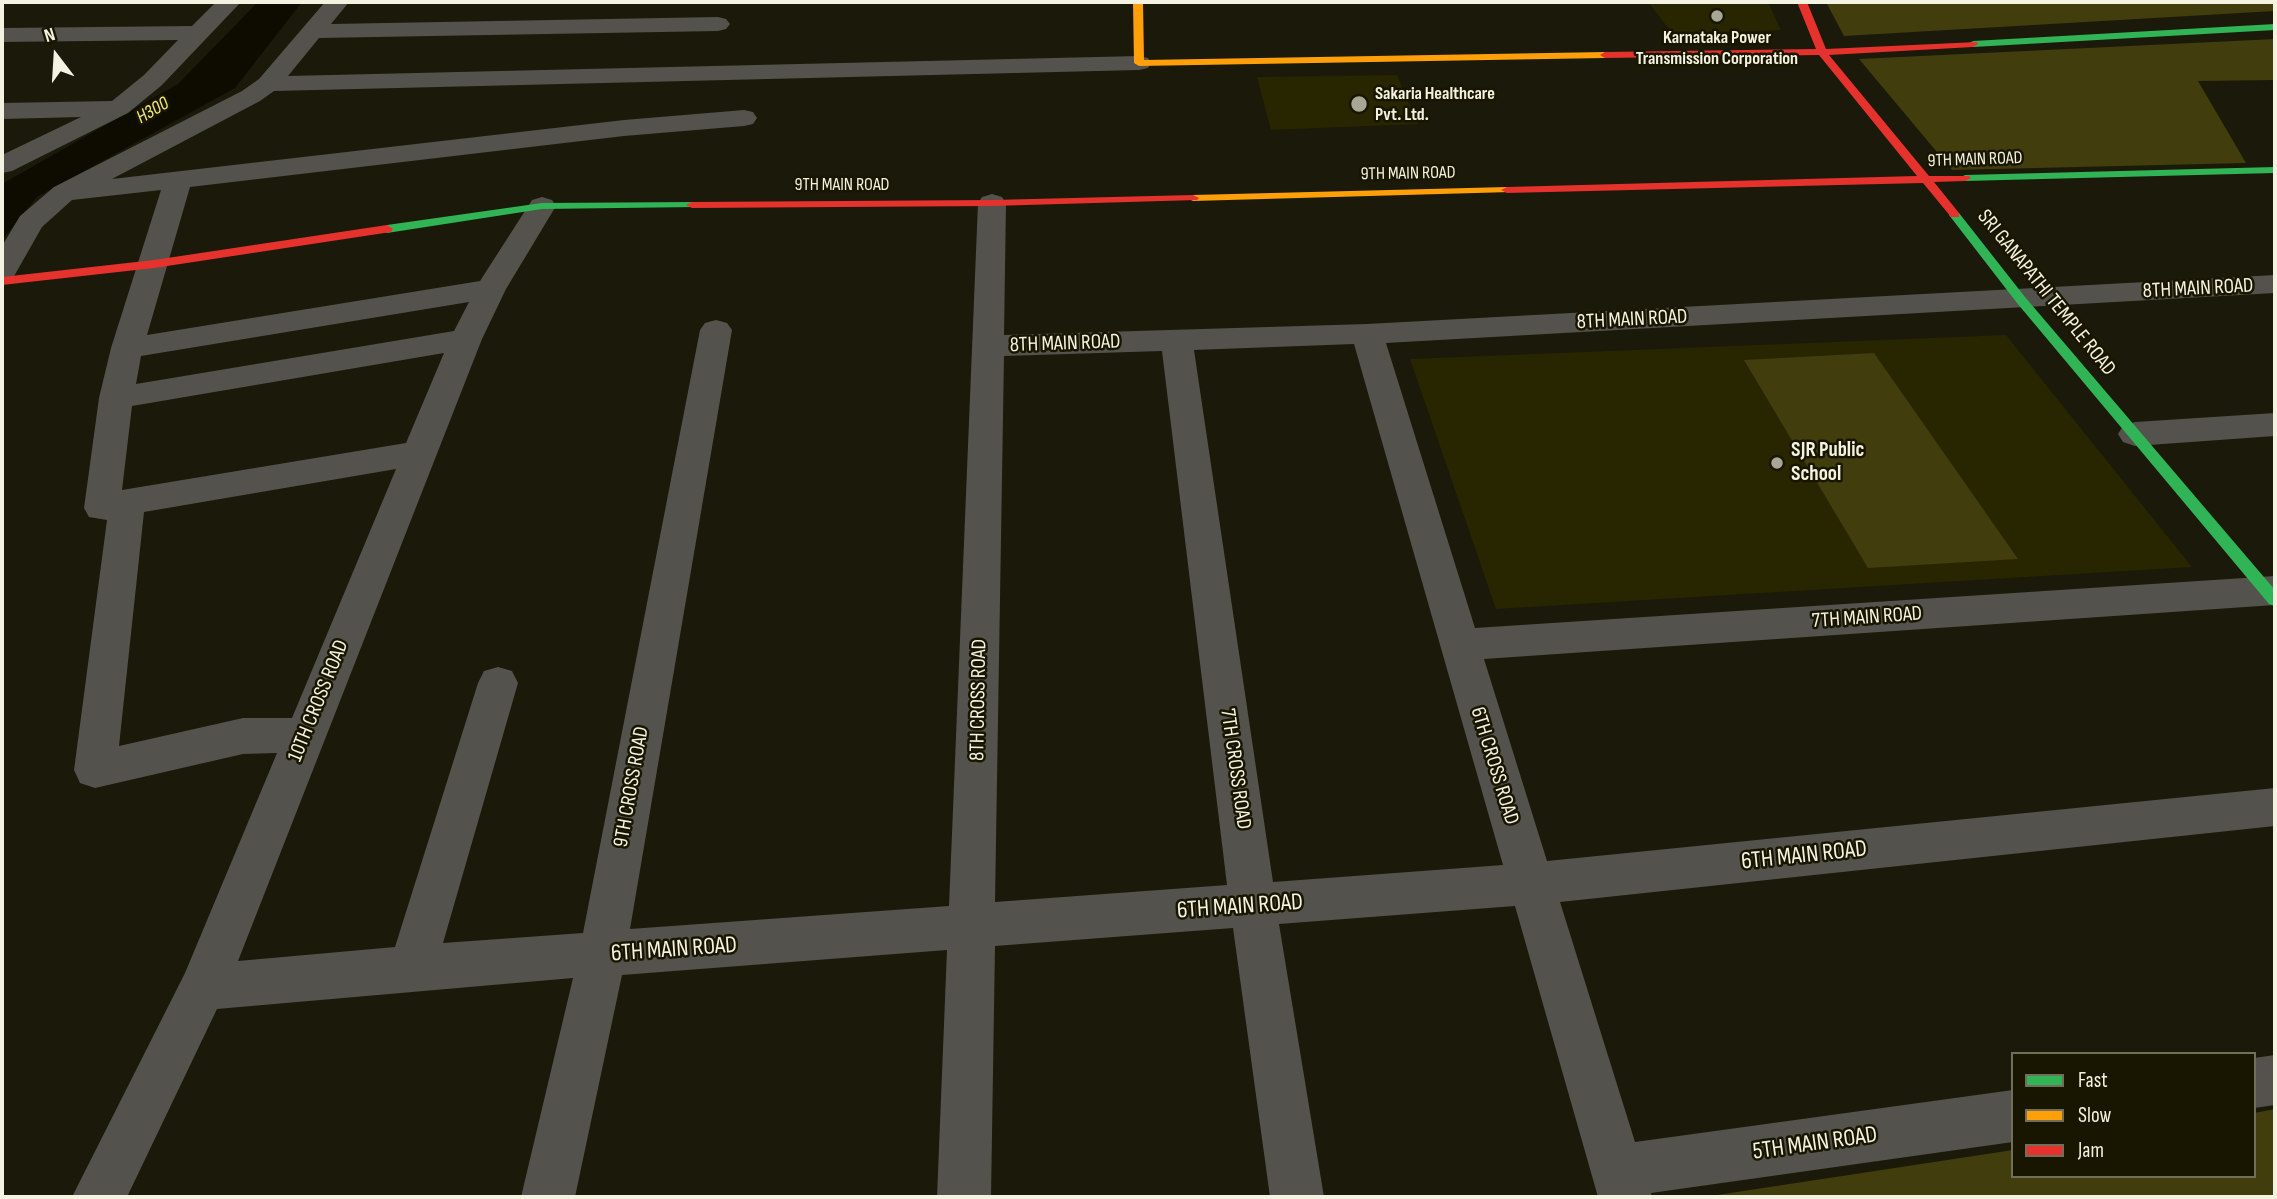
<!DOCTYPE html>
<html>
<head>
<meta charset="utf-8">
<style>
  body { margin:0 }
  #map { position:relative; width:2277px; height:1199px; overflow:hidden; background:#1b1909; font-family:"Sofia Sans Condensed",sans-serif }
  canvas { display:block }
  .frame { position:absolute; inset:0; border:4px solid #f4f3e1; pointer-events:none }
  .legend { position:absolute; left:2011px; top:1052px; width:245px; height:126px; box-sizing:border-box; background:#191600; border:2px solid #716e5a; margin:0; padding:9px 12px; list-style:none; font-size:21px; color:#f4f3e1 }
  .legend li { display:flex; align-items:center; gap:14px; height:35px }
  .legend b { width:35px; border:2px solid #716e5a }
  .north { position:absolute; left:21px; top:21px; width:70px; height:70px; -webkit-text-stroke:5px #191600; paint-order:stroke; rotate:343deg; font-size:19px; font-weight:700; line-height:28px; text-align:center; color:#f4f3e1 }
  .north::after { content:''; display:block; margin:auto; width:24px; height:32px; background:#f4f3e1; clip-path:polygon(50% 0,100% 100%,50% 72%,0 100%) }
</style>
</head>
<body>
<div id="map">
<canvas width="2277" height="1199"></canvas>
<div class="frame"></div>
<ul class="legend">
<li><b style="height:9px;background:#30b455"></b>Fast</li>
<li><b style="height:9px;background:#ff9f0a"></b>Slow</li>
<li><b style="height:9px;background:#e5322d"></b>Jam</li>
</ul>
<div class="north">N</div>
</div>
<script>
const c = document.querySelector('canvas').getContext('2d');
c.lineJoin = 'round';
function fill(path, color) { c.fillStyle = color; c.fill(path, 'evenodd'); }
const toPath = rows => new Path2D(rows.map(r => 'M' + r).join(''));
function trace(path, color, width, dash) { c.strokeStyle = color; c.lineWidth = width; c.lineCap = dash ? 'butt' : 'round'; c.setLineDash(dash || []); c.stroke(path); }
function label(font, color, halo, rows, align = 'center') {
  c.font = font + ' "Sofia Sans Condensed",sans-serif'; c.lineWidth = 5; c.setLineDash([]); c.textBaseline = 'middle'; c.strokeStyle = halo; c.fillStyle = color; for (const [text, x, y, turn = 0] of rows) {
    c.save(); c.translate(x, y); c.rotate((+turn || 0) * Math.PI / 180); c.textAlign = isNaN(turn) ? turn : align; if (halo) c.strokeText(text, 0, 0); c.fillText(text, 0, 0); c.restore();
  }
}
fill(toPath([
  [1648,2,1768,2,1781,30,1673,34],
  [1397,75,1418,124,1271,130,1257,77],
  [2006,335,2192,567,1496,609,1410,359]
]), '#282501');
fill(toPath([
  [1826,2,2275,2,2275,11,1844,36],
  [2275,39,2275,80,2198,81,2246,163,1952,170,1859,59],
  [1874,353,2018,559,1868,568,1744,360],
  [2275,1109,2275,1197,1704,1197,2013,1150,2013,1176,2254,1176,2254,1113]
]), '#423d0d');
fill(toPath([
  [258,2,302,2,235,88,37,197,2,240,2,184,178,84]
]), '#0e0c01');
fill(toPath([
  [216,2,241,2,162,85,128,113,12,171,2,173,2,155,81,117,2,119,2,103,112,101,144,75,178,40,2,42,2,28,192,26,216,2],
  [325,2,349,2,331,24,718,17,726,19,730,24,726,29,718,31,319,38,288,76,1139,56,1148,58,1151,63,1148,68,1139,70,274,91,260,101,112,179,624,120,744,110,753,112,757,118,753,124,744,126,624,136,190,187,147,335,480,281,532,200,542,197,552,200,556,206,506,289,482,339,238,961,395,947,478,683,484,671,498,667,512,671,518,683,443,943,583,933,700,330,705,323,716,320,727,323,732,330,630,929,949,906,978,203,982,197,992,194,1002,197,1006,203,1004,335,1367,324,2275,275,2275,293,1386,343,1475,628,2275,576,2275,605,1484,659,1547,861,2275,788,2275,826,1560,902,1635,1142,2013,1090,2013,1142,1651,1193,1652,1197,1598,1197,1515,906,1279,924,1324,1197,1270,1197,1233,928,995,946,991,1197,937,1197,947,950,622,975,575,1197,521,1197,573,978,217,1009,127,1197,72,1197,185,973,277,753,243,754,95,788,80,783,74,770,107,520,89,517,84,508,99,398,111,348,161,190,72,200,42,227,13,278,2,281,2,246,20,216,54,187,242,91,259,79,325,2],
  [469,302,454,331,136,384,141,356,469,302],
  [1354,344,1503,865,1273,882,1194,350,1354,344],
  [1162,351,1227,885,995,902,1004,356,1162,351],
  [444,353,406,443,122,490,132,406,444,353],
  [396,469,292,718,243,718,119,746,144,512,396,469],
  [2275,413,2275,436,2135,446,2123,442,2118,434,2123,426,2135,422,2275,413],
  [2275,1055,2275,1105,2254,1108,2254,1058,2275,1055]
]), '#53524c');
fill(toPath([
  [2275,24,2275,30,1973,47,1968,44,1973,41,2275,24],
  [2275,167,2275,173,1965,181,1959,178,1965,175,2275,167],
  [692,202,696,203,696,207,542,209,387,233,381,229,387,225,542,203,692,202],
  [1955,211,1959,213,2025,297,2275,590,2275,606,2269,604,2017,303,1949,215,1955,211]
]), '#30b455');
fill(toPath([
  [1133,2,1143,2,1144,60,1605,52,1610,55,1605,58,1139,66,1134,63,1133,2],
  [1507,187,1511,188,1511,192,1193,201,1187,198,1193,195,1507,187]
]), '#ff9f0a');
fill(toPath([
  [1797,2,1807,2,1826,49,1977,42,1978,44,1973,47,1829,55,1929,176,1969,176,1971,178,1965,181,1934,182,1959,213,1959,217,1951,217,1923,183,1507,193,1501,190,1507,187,1917,176,1819,55,1605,58,1600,55,1605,52,1816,49,1797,2],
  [1193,195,1199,198,1197,200,992,206,692,208,686,205,692,202,992,200,1193,195],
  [387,225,393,229,391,232,154,268,2,285,2,277,154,260,387,225]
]), '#e5322d');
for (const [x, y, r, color] of [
  [1717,16,7,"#a8a795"],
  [1359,104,9,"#a8a795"],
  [1777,463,7,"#a8a795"]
]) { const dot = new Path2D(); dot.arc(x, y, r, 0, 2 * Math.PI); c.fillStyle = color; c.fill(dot); trace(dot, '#191600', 2.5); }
label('bold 18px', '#f4f3e1', '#191600', [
  ["Karnataka Power",1717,38],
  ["Transmission Corporation",1717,59],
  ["Sakaria Healthcare",1375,94,"left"],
  ["Pvt. Ltd.",1375,115,"left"]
]);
label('18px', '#f4f3e1', '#191600', [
  ["9TH MAIN ROAD",1975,160,-2],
  ["9TH MAIN ROAD",1408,174,-1],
  ["9TH MAIN ROAD",842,185]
]);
label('italic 19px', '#f3e97a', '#191600', [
  ["H300",153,111,-30]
]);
label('21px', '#f4f3e1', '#191600', [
  ["8TH MAIN ROAD",2198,289,-3],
  ["SRI GANAPATHI TEMPLE ROAD",2046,293,51],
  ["8TH MAIN ROAD",1632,320,-3],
  ["8TH MAIN ROAD",1065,344,-2],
  ["7TH MAIN ROAD",1867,618,-4],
  ["8TH CROSS ROAD",979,700,-89],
  ["10TH CROSS ROAD",319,701,-68],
  ["6TH CROSS ROAD",1494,766,73],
  ["7TH CROSS ROAD",1235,769,82],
  ["9TH CROSS ROAD",632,787,-80]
]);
label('bold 21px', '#f4f3e1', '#191600', [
  ["SJR Public",1791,451],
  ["School",1791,475]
], 'left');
label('24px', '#f4f3e1', '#191600', [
  ["6TH MAIN ROAD",1804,856,-6],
  ["6TH MAIN ROAD",1240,907,-4],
  ["6TH MAIN ROAD",674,950,-4],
  ["5TH MAIN ROAD",1815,1144,-8]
]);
</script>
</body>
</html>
